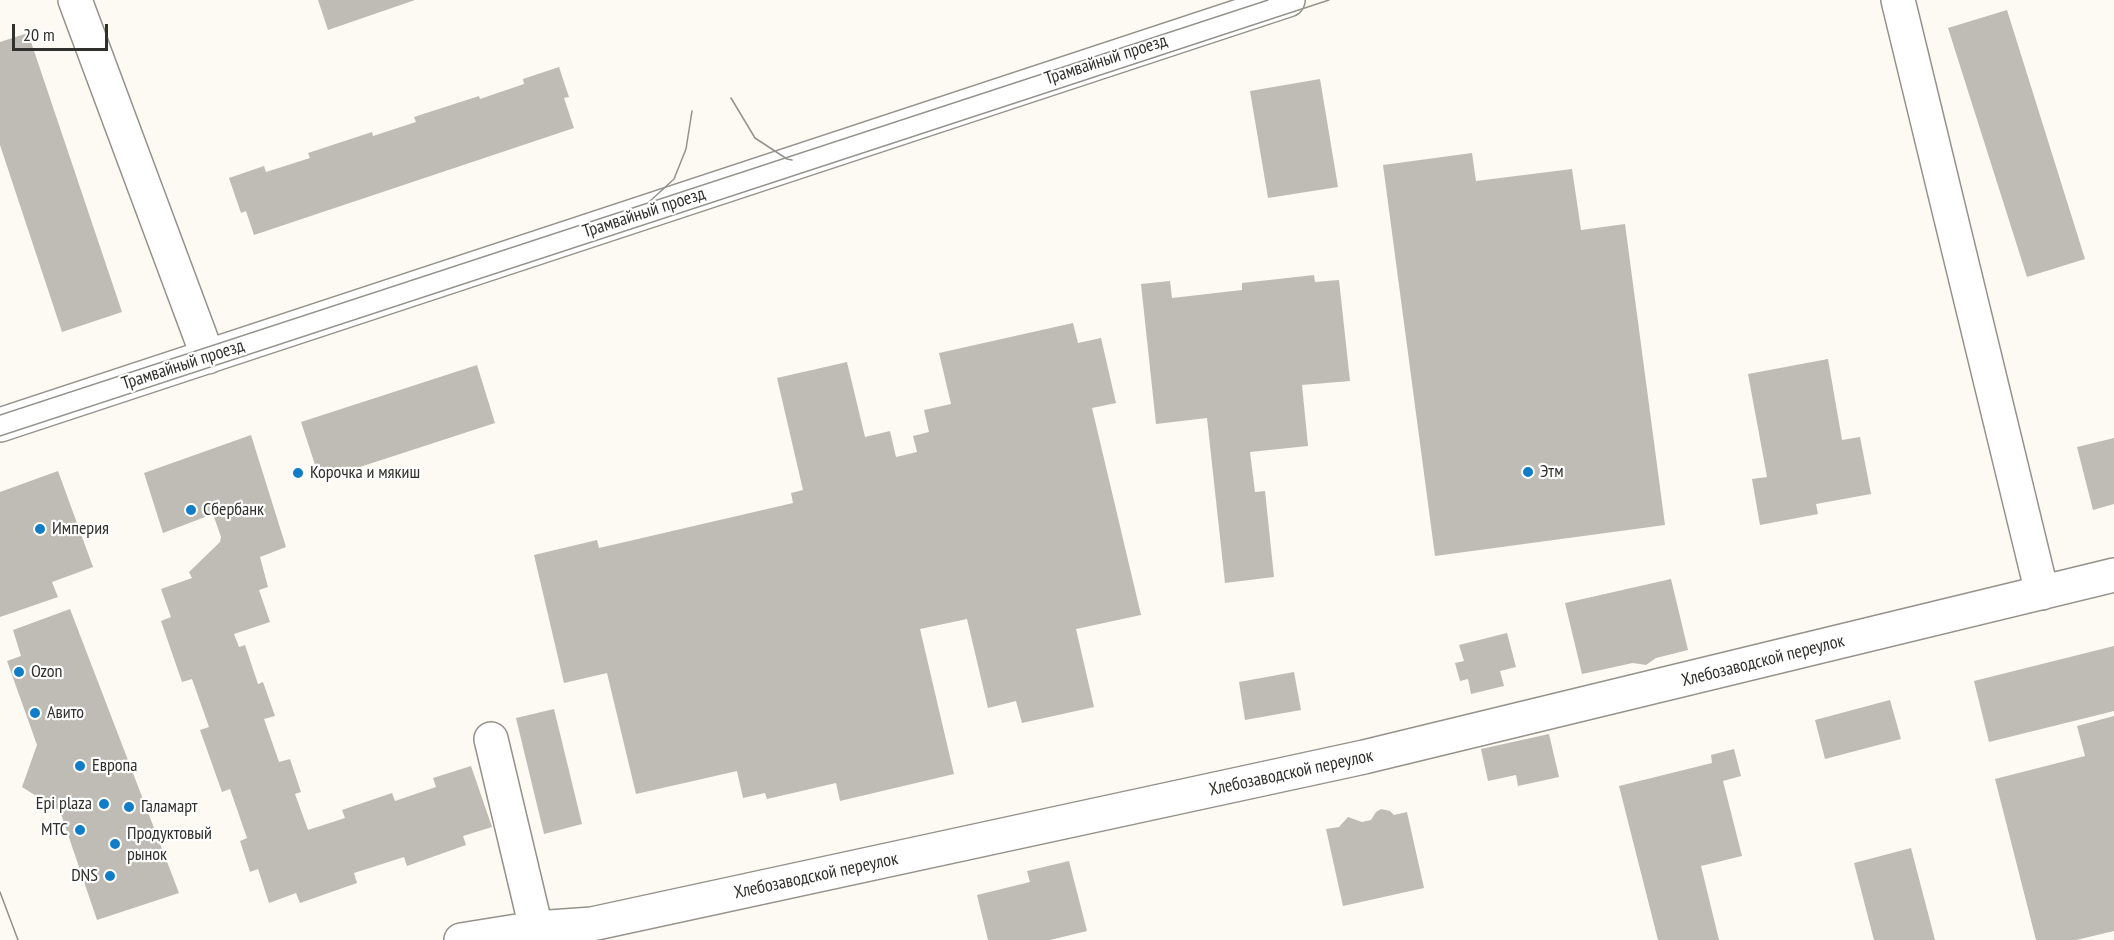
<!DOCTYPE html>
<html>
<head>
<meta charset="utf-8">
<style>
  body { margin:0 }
  #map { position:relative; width:2114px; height:940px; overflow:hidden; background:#fcfaf2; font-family:"PT Sans Narrow",sans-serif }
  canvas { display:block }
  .scale { position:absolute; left:12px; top:24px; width:96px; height:27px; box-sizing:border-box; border:3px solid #30302c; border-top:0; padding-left:8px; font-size:18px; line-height:21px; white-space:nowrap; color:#30302c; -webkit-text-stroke:4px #fff; paint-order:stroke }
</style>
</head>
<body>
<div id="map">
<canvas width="2114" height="940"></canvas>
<div class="scale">20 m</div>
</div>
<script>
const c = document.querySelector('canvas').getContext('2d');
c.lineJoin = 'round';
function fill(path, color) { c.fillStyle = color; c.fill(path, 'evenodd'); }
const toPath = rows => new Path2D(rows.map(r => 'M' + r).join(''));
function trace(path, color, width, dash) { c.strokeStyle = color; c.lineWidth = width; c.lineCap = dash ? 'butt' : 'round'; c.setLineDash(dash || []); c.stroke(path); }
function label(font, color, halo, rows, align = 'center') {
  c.font = font + ' "PT Sans Narrow",sans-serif'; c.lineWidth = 4.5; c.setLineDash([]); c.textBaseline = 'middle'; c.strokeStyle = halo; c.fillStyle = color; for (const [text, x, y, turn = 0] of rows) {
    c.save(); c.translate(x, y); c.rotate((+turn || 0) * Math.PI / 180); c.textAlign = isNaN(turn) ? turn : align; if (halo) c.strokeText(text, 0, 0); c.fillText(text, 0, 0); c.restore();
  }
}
fill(toPath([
  [318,0,415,0,328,30],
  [2007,10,2085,259,2027,277,1948,28],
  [28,33,122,312,62,332,0,145,0,42],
  [559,67,569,97,564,98,574,128,254,235,246,211,241,213,229,178,264,166,266,172,310,158,308,153,372,132,373,136,416,122,414,117,479,96,480,99,524,84,523,79],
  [1320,79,1338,187,1268,198,1250,91],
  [1472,153,1476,181,1572,169,1581,230,1625,224,1665,525,1435,556,1383,165],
  [1314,275,1315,282,1339,280,1350,381,1302,385,1308,446,1250,452,1255,492,1265,491,1274,577,1225,583,1207,418,1156,424,1141,284,1170,281,1172,298,1242,290,1242,283],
  [1073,323,1078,343,1101,338,1116,403,1092,408,1141,615,1076,629,1094,707,1022,723,1016,701,988,708,967,619,920,629,954,774,840,801,836,783,767,799,765,793,743,798,737,771,636,794,607,673,564,683,534,555,597,540,599,548,793,503,791,493,803,490,777,378,847,362,865,437,890,431,896,457,917,452,913,436,929,432,924,410,951,404,939,353],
  [1828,359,1842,440,1860,437,1871,494,1816,504,1818,514,1760,525,1752,479,1767,477,1748,374],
  [477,365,495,423,320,480,301,422],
  [251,435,286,547,260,557,268,587,259,590,270,622,234,634,239,647,245,645,258,684,263,682,275,716,264,719,279,762,290,759,301,792,295,794,308,830,345,818,342,810,392,793,395,801,436,787,433,778,471,766,492,827,463,836,466,845,407,866,404,857,354,873,357,883,300,903,296,893,269,903,258,869,250,872,240,841,247,838,230,789,222,792,200,730,209,727,192,679,182,682,161,621,171,617,161,589,192,578,189,572,220,542,221,537,213,514,163,533,144,473],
  [2114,438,2114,504,2093,510,2077,447],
  [58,471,93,567,52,582,58,597,0,617,0,492],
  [1671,579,1688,650,1656,658,1646,665,1633,663,1582,674,1565,603],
  [70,609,179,893,97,920,60,811,22,787,37,745,7,661,21,656,13,630],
  [1507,633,1516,667,1500,671,1504,686,1471,694,1468,679,1460,681,1455,663,1464,661,1459,645],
  [2114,646,2114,711,1989,742,1974,681],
  [1294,672,1301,710,1245,720,1239,682],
  [1890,700,1901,739,1825,759,1815,720],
  [554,709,582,824,544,834,516,718],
  [2114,716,2114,931,2076,940,2036,940,1995,779,2085,756,2077,726],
  [1549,734,1559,777,1518,786,1516,775,1488,781,1481,749],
  [1734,749,1741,776,1723,781,1742,856,1701,866,1719,940,1658,940,1619,786,1712,763,1711,755],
  [1381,809,1390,811,1394,815,1407,812,1424,888,1343,906,1326,829,1339,827,1348,817,1362,822,1371,820,1376,812],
  [1911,848,1935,940,1874,940,1854,863],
  [1069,861,1087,931,1050,940,988,940,977,895,1030,882,1027,871]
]), '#bebcb4');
const minor = toPath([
  [75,0,208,357],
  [1898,0,2042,593],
  [0,425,1288,0],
  [491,739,536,928],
  [461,940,536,928,592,924,1364,757,2114,575]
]);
trace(minor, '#94928a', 36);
trace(minor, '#fff', 33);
trace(toPath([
  [731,98,755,138,787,159,792,160],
  [649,202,674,179,686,149,692,111],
  [0,415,1268,0],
  [0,436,1329,0],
  [0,892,18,940]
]), '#93928c', 1.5);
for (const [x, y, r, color] of [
  [1528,472,6,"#107dc8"],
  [298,473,6,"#107dc8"],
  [191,510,6,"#107dc8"],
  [40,529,6,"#107dc8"],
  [19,672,6,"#107dc8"],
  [35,713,6,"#107dc8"],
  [80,766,6,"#107dc8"],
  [104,804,6,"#107dc8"],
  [129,807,6,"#107dc8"],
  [80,830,6,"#107dc8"],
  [115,844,6,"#107dc8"],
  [110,876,6,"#107dc8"]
]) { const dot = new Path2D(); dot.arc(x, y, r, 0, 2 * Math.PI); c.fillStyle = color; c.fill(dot); trace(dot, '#fff', 2); }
label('18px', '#30302c', '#fff', [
  ["Трамвайный проезд",1106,60,-18],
  ["Трамвайный проезд",644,213,-18],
  ["Трамвайный проезд",183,365,-18],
  ["Хлебозаводской переулок",1763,661,-14],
  ["Хлебозаводской переулок",1291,773,-12],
  ["Хлебозаводской переулок",816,876,-12]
]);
label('18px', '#30302c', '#fff', [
  ["Этм",1540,472],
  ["Корочка и мякиш",310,473],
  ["Сбербанк",203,510],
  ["Империя",52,529],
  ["Ozon",31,672],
  ["Авито",47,713],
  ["Европа",92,766],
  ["Epi plaza",92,804,"right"],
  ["Галамарт",141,807],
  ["МТС",68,830,"right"],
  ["Продуктовый",127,834],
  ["рынок",127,855],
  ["DNS",98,876,"right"]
], 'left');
</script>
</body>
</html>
